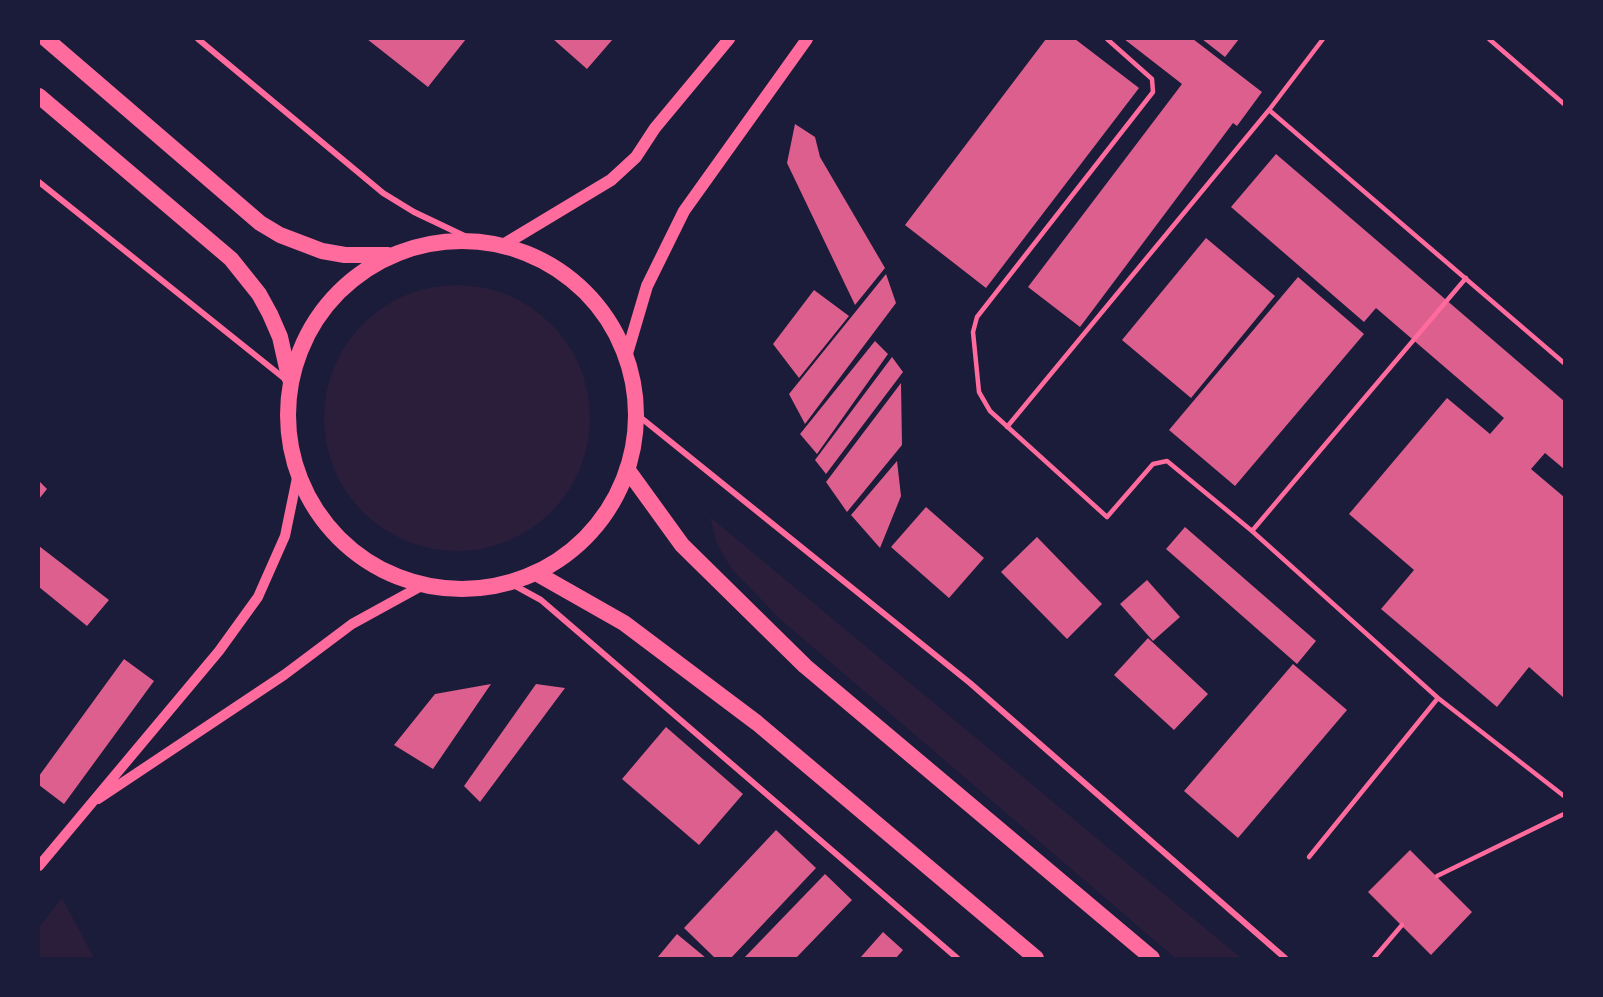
<!DOCTYPE html>
<html>
<head>
<meta charset="utf-8">
<style>
  body { margin:0 }
  #map { position:relative; width:1603px; height:997px; overflow:hidden; background:#1b1b3a; font-family:"Fira Sans",sans-serif }
  canvas { display:block }
  .frame { position:absolute; inset:0; border:40px solid #1b1b3a; pointer-events:none }
</style>
</head>
<body>
<div id="map">
<canvas width="1603" height="997"></canvas>
<div class="frame"></div>
</div>
<script>
const c = document.querySelector('canvas').getContext('2d');
c.lineJoin = 'round';
function fill(path, color) { c.fillStyle = color; c.fill(path, 'evenodd'); }
const toPath = rows => new Path2D(rows.map(r => 'M' + r).join(''));
function trace(path, color, width, dash) { c.strokeStyle = color; c.lineWidth = width; c.lineCap = dash ? 'butt' : 'round'; c.setLineDash(dash || []); c.stroke(path); }
fill(toPath([
  '324 418a133 133 0 1 1 266 0a133 133 0 1 1-266 0Z',
  [710,517,1241,958,1175,958,779,618,731,568,717,544],
  [62,898,94,958,39,958,39,927]
]), '#2a1e3b');
fill(toPath([
  [367,39,466,39,428,87],
  [553,39,613,39,587,69],
  [1046,39,1075,39,1139,88,986,288,905,225],
  [1124,39,1193,39,1262,92,1237,126,1233,123,1080,327,1028,287,1182,84],
  [1202,39,1239,39,1225,57],
  [795,124,815,137,820,157,885,268,855,305,787,163],
  [1276,154,1564,401,1564,469,1545,453,1531,469,1564,497,1564,698,1529,667,1497,707,1381,609,1414,570,1349,514,1447,398,1490,434,1504,418,1376,308,1364,322,1231,207],
  [1206,238,1275,296,1191,398,1122,340],
  [886,274,896,303,805,424,789,394],
  [1298,277,1364,334,1235,486,1169,430],
  [814,290,849,316,799,378,773,344],
  [875,341,888,354,817,454,800,434],
  [892,357,903,372,826,474,815,460],
  [901,383,902,445,847,512,826,482],
  [897,461,901,496,880,548,851,515],
  [39,481,47,489,39,499],
  [926,507,984,558,949,598,891,547],
  [1185,527,1316,641,1297,664,1166,549],
  [1037,537,1102,604,1067,639,1001,572],
  [39,546,109,600,87,626,39,587],
  [1147,580,1180,617,1153,641,1120,604],
  [1148,638,1208,694,1174,730,1114,675],
  [124,659,154,681,64,804,39,785,39,776],
  [1293,664,1347,710,1238,838,1184,791],
  [491,684,433,769,394,745,435,694],
  [536,684,565,688,480,802,464,786],
  [666,727,743,794,699,845,622,779],
  [776,830,816,868,731,958,715,958,684,928],
  [1410,850,1472,912,1431,955,1368,892],
  [825,874,852,900,796,958,744,958],
  [883,932,903,950,896,958,860,958],
  [677,934,706,958,657,958]
]), '#dd5f8e');
trace(toPath([
  [1107,39,1152,79,1153,92,977,317,973,332,979,392,990,411,1107,517,1153,464,1167,461,1252,531,1466,278],
  [1489,39,1564,104],
  [1269,110,1564,363],
  [1007,427,1269,110,1323,39],
  [1252,531,1438,698,1564,796],
  [1309,857,1438,698],
  [1437,876,1564,814],
  [1374,958,1402,925]
]), '#ff6b9d', 4.5);
trace(toPath([
  [198,39,383,193,414,212,475,241],
  [39,182,285,379],
  [635,413,970,683,1285,958],
  [510,583,541,600,957,958]
]), '#ff6b9d', 6);
trace(toPath([
  [98,799,284,675,352,624,423,585],
  [39,866,219,651,258,597,285,536,298,473]
]), '#ff6b9d', 10);
trace(toPath([
  [503,245,611,180,636,157,655,128,729,39],
  [626,357,647,286,684,211,807,39]
]), '#ff6b9d', 12);
trace(toPath([
  [46,39,260,223,280,235,322,251,345,255,388,255],
  [39,96,231,259,259,294,270,314,280,337,289,377],
  '288 415a174 174 0 1 1 348 0a174 174 0 1 1-348 0Z',
  [627,469,682,545,805,666,1152,958],
  [536,573,624,623,757,723,1036,958]
]), '#ff6b9d', 16);
</script>
</body>
</html>
